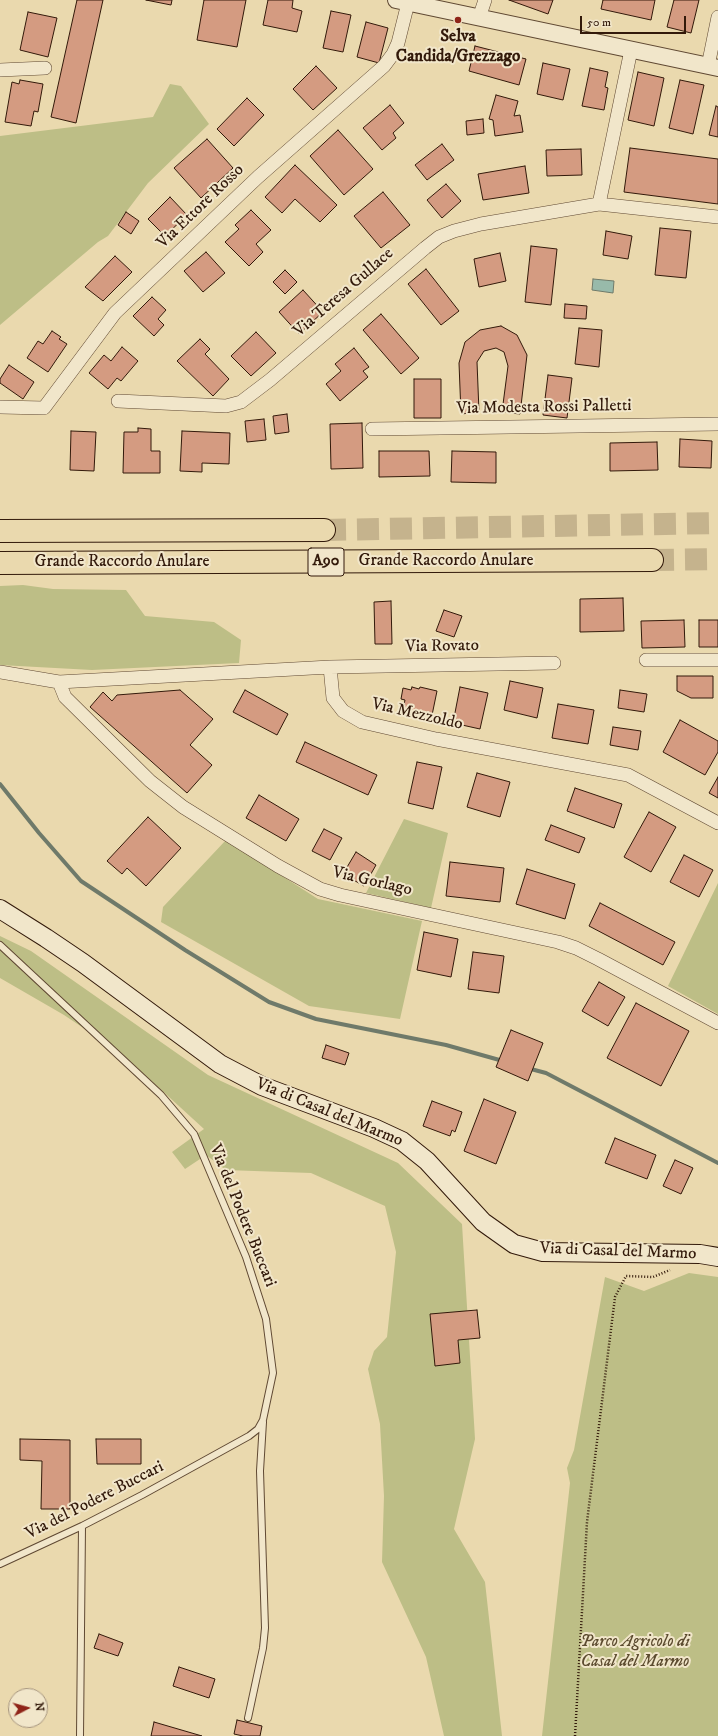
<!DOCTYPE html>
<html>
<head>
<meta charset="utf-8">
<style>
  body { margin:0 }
  #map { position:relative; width:718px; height:1736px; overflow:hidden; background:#ead9ae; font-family:"IM FELL DW Pica",serif }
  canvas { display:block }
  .north { position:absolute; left:8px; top:1688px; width:40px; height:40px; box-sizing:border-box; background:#f1e6ca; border:1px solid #a5947d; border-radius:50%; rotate:84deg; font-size:11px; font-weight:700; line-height:16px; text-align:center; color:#32190a }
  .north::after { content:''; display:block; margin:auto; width:14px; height:18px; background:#8f2418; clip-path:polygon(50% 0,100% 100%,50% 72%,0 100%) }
  .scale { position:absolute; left:580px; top:16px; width:106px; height:18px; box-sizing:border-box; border:2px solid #32190a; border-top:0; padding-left:5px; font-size:12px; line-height:14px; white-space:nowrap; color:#32190a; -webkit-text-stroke:3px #f1e6ca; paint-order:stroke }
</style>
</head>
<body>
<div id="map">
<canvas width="718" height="1736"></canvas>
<div class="north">N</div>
<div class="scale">50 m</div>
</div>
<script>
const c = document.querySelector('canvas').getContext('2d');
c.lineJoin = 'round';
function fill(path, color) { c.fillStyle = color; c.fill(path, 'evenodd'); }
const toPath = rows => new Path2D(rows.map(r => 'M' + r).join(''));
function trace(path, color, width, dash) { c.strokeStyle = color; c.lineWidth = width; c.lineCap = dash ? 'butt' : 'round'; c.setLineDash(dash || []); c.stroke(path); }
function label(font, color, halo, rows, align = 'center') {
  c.font = font + ' "IM FELL DW Pica",serif'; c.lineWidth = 4; c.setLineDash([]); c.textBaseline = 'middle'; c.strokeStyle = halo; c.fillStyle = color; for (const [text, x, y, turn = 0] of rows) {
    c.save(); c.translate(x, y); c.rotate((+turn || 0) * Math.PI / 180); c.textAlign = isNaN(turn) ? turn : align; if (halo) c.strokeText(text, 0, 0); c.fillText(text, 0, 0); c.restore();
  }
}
fill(toPath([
  [170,84,181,86,209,124,148,183,108,236,98,242,0,325,0,136,153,117],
  [23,585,53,589,126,590,145,616,214,622,241,640,239,663,92,670,0,665,0,586],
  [404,819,448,833,431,908,366,893],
  [226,840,318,899,422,921,400,1019,309,1006,161,922,163,907],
  [718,883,718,1014,668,986],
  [0,936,31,951,208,1075,398,1163,462,1224,475,1439,454,1529,485,1582,502,1736,444,1736,426,1657,382,1562,384,1496,380,1424,368,1369,374,1351,387,1337,396,1252,385,1206,311,1173,226,1170,206,1155,185,1169,172,1152,204,1129,122,1054,64,1015,0,978],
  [689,1273,718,1277,718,1736,542,1736,570,1483,567,1468,574,1450,605,1277,644,1291]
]), '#bdbe86');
const water = toPath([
  [593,279,614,281,613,293,592,290,593,279]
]);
fill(water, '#98baaa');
trace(water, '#6f7a6a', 1);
trace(toPath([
  [0,784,39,833,81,881,185,950,269,1002,316,1019,446,1045,503,1061],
  [527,1068,546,1073,718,1163]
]), '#6f7a6a', 4);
const building = toPath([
  [77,0,103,0,76,123,51,117,77,0],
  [146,0,172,0,171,5,146,0],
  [204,0,246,0,237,47,197,40,204,0],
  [268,0,293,0,292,8,302,11,297,32,263,25,268,0],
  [509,0,553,0,548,14,509,0],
  [603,0,655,0,651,20,601,9,603,0],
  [674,0,699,0,691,33,667,27,674,0],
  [331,11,351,15,343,52,323,48,331,11],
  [28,12,57,18,48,57,20,50,28,12],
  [366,22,388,28,379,63,357,57,366,22],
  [475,46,526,59,519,85,469,71,475,46],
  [543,63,570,69,563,100,537,94,543,63],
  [316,66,337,88,313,110,293,89,316,66],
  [590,68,608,72,605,87,608,88,604,110,582,106,590,68],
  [638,72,664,78,654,126,628,120,638,72],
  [20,80,43,84,38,112,34,111,31,126,5,122,12,82,19,84,20,80],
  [680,80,704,85,693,134,669,128,680,80],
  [496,95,518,101,514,116,520,115,523,132,495,136,493,120,489,119,496,95],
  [247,98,264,115,234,146,217,129,247,98],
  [390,105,404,123,393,133,396,138,382,150,363,128,390,105],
  [716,106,718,107,718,137,709,135,716,106],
  [483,119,484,133,467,135,466,121,483,119],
  [338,130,373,169,344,195,310,156,338,130],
  [207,139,233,168,201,198,174,168,207,139],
  [442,144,454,160,427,180,415,165,442,144],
  [630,148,718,159,718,204,624,192,630,148],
  [581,149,582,175,547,176,546,150,581,149],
  [295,165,337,205,320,222,295,199,282,213,265,197,295,165],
  [525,166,529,193,483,200,478,174,525,166],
  [446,184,461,201,442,218,427,200,446,184],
  [383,192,410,225,381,248,354,216,383,192],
  [170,197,187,215,165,236,148,219,170,197],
  [251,210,271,230,256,244,263,252,249,266,225,242,239,229,235,225,251,210],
  [126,212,139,221,131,234,118,225,126,212],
  [660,228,691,231,686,278,655,275,660,228],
  [606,231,632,236,628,259,603,255,606,231],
  [531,246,557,249,551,305,525,302,531,246],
  [206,252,225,273,203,292,184,271,206,252],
  [500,253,506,281,479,287,474,259,500,253],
  [115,256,132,272,103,301,85,287,115,256],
  [426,269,459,311,441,325,408,284,426,269],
  [285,270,297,282,285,294,273,282,285,270],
  [303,290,323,312,299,334,279,312,303,290],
  [152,297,166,310,158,319,164,325,154,336,133,316,152,297],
  [565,304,587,306,586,319,564,318,565,304],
  [381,314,419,358,401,374,363,330,381,314],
  [501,326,517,335,527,355,520,414,502,412,508,366,504,352,496,348,484,351,477,362,479,412,461,414,459,363,465,342,480,330,501,326],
  [579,328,602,330,599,367,575,364,579,328],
  [52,331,61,337,59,339,67,344,48,372,27,358,38,341,43,344,52,331],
  [256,332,276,353,251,376,231,356,256,332],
  [200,339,210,349,205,354,229,379,213,396,177,361,200,339],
  [122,347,138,361,121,381,117,378,108,389,89,373,104,355,111,361,122,347],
  [354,348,369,367,363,371,368,377,340,401,326,384,341,371,335,364,354,348],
  [9,365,34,382,23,399,0,383,0,379,9,365],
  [548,375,572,378,567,418,543,415,548,375],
  [414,379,441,379,441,418,414,418,414,379],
  [287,414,289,432,275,434,273,416,287,414],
  [264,419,266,440,247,442,245,421,264,419],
  [362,423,363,468,331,469,330,424,362,423],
  [138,428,151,429,151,451,160,451,160,473,123,473,124,432,138,432,138,428],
  [71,431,96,432,94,471,70,470,71,431],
  [182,431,230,433,229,464,202,463,202,472,180,471,182,431],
  [680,439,712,441,711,468,679,467,680,439],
  [657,442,658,470,610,471,610,443,657,442],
  [379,451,429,451,430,476,379,477,379,451],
  [452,451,496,452,496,483,451,482,452,451],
  [623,598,624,631,580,632,580,599,623,598],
  [391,601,392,644,375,644,374,602,391,601],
  [444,610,462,616,454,637,436,631,444,610],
  [684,620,685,647,642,648,641,621,684,620],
  [699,620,718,620,718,647,699,647,699,620],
  [677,676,713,676,713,698,691,698,677,691,677,676],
  [510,681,543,688,537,718,504,710,510,681],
  [412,687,419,689,420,687,437,691,431,720,402,713,405,700,401,699,403,688,411,690,412,687],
  [460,687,488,693,480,729,453,723,460,687],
  [180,690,213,719,190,745,212,765,187,793,90,707,103,692,112,701,117,695,180,690],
  [245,690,288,714,277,735,233,712,245,690],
  [620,690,647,694,644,712,618,708,620,690],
  [558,704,594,710,588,744,552,738,558,704],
  [680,720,718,741,718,752,705,775,663,752,680,720],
  [613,727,641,731,638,750,610,745,613,727],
  [305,742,377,775,368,795,296,762,305,742],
  [417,762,442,767,433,809,408,803,417,762],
  [477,773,510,782,500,817,467,807,477,773],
  [718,777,718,798,709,793,718,777],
  [575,788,622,804,614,828,567,811,575,788],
  [259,795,299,819,286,841,246,818,259,795],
  [649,812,676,827,651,872,624,857,649,812],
  [148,817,181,848,146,886,127,868,122,874,107,861,148,817],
  [551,825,585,838,579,853,545,840,551,825],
  [324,829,342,838,330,860,312,851,324,829],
  [356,852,376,865,364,886,343,874,356,852],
  [684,855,713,870,699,897,670,882,684,855],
  [450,862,504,868,500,902,446,896,450,862],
  [527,869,575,884,565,919,516,904,527,869],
  [600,903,675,942,663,965,589,926,600,903],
  [424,932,458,939,451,977,417,970,424,932],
  [473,952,504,956,499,993,468,989,473,952],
  [599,982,625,997,608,1026,582,1011,599,982],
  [636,1003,689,1031,661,1086,607,1058,636,1003],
  [511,1030,543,1043,528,1081,496,1067,511,1030],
  [326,1045,349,1053,345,1065,322,1058,326,1045],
  [484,1099,516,1112,496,1164,464,1151,484,1099],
  [432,1101,462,1112,455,1132,452,1130,450,1136,423,1126,432,1101],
  [615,1138,656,1155,647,1179,605,1163,615,1138],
  [675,1160,693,1168,681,1194,663,1186,675,1160],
  [477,1310,480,1338,458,1340,460,1363,435,1366,430,1314,477,1310],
  [20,1439,70,1440,70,1509,41,1509,42,1461,20,1460,20,1439],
  [96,1439,141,1439,141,1464,97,1464,96,1439],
  [99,1634,123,1643,118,1656,94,1648,99,1634],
  [179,1667,215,1679,209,1698,173,1686,179,1667],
  [237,1720,262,1726,260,1736,243,1736,234,1734,237,1720],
  [154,1722,202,1736,151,1736,154,1722]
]);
fill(building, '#d49b81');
trace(building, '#32190a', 1);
trace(toPath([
  [324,530,718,523],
  [652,560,718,559]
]), '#c5b38d', 22, [22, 11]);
const service = toPath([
  [0,945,161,1095,194,1134,246,1257,266,1319,273,1373,263,1420,258,1429,249,1436,142,1495,82,1526,0,1564],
  [248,1718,263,1648,265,1628,260,1471,263,1422],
  [80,1736,82,1526]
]);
const minor = toPath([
  [479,18,485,0],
  [708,66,718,17],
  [0,70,45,68],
  [599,204,631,50],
  [118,401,226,406,241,402,270,380,425,248,439,237,454,231,481,224,599,204,718,217],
  [0,407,44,408,115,313,258,177,384,66,393,54,398,43,408,3],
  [372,429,718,424],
  [646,660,718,660],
  [330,667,554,663],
  [0,672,59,682,65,697,150,781,183,807,278,866,320,889,340,895,558,942,576,948,598,959,718,1023],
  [59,682,330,667,333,698,343,711,362,722,436,739,628,775,718,823]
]);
const tertiary = toPath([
  [396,0,718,68]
]);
const secondary = toPath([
  [0,909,46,938,83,963,220,1064,262,1086,374,1128,402,1141,427,1161,483,1222,514,1244,543,1252,700,1254,718,1257]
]);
const motorway = toPath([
  [0,531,324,530],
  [0,563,652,560]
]);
trace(service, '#604933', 8);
trace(minor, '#604933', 14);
trace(tertiary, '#604933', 18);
trace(secondary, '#32190a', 20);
trace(motorway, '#32190a', 24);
trace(toPath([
  [575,1736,587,1522,615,1297,626,1276,653,1277,670,1270]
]), '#32190a', 2.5, [1, 2]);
trace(service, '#f1e6ca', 6);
trace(minor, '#f1e6ca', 13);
trace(tertiary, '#f1e6ca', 16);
trace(secondary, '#f1e6ca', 18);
trace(motorway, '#ead9ae', 22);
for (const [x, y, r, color] of [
  [458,20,4,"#8f2418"]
]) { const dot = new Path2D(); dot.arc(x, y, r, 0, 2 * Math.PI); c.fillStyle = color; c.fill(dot); trace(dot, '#f1e6ca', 1.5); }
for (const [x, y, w] of [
  [326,562,36]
]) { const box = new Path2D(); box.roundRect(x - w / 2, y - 14, w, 28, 3); c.fillStyle = '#f1e6ca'; c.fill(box); trace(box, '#32190a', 1); }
label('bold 16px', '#32190a', null, [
  ["A90",326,562]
]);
label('bold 17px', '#32190a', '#f1e6ca', [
  ["Selva",458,37],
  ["Candida/Grezzago",458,57]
]);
label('17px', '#32190a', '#f1e6ca', [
  ["Via Ettore Rosso",201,207,-44],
  ["Via Teresa Gullace",344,293,-41],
  ["Via Modesta Rossi Palletti",544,408,-1],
  ["Grande Raccordo Anulare",446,561],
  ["Grande Raccordo Anulare",122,562],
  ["Via Rovato",442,647,-1],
  ["Via Mezzoldo",417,715,13],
  ["Via Gorlago",372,882,13],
  ["Via di Casal del Marmo",329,1113,22],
  ["Via del Podere Buccari",242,1216,68],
  ["Via di Casal del Marmo",618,1252,2],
  ["Via del Podere Buccari",95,1501,-27]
]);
label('italic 17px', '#5c4b2f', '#f1e6ca', [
  ["Parco Agricolo di",635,1642],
  ["Casal del Marmo",635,1662]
]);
</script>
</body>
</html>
